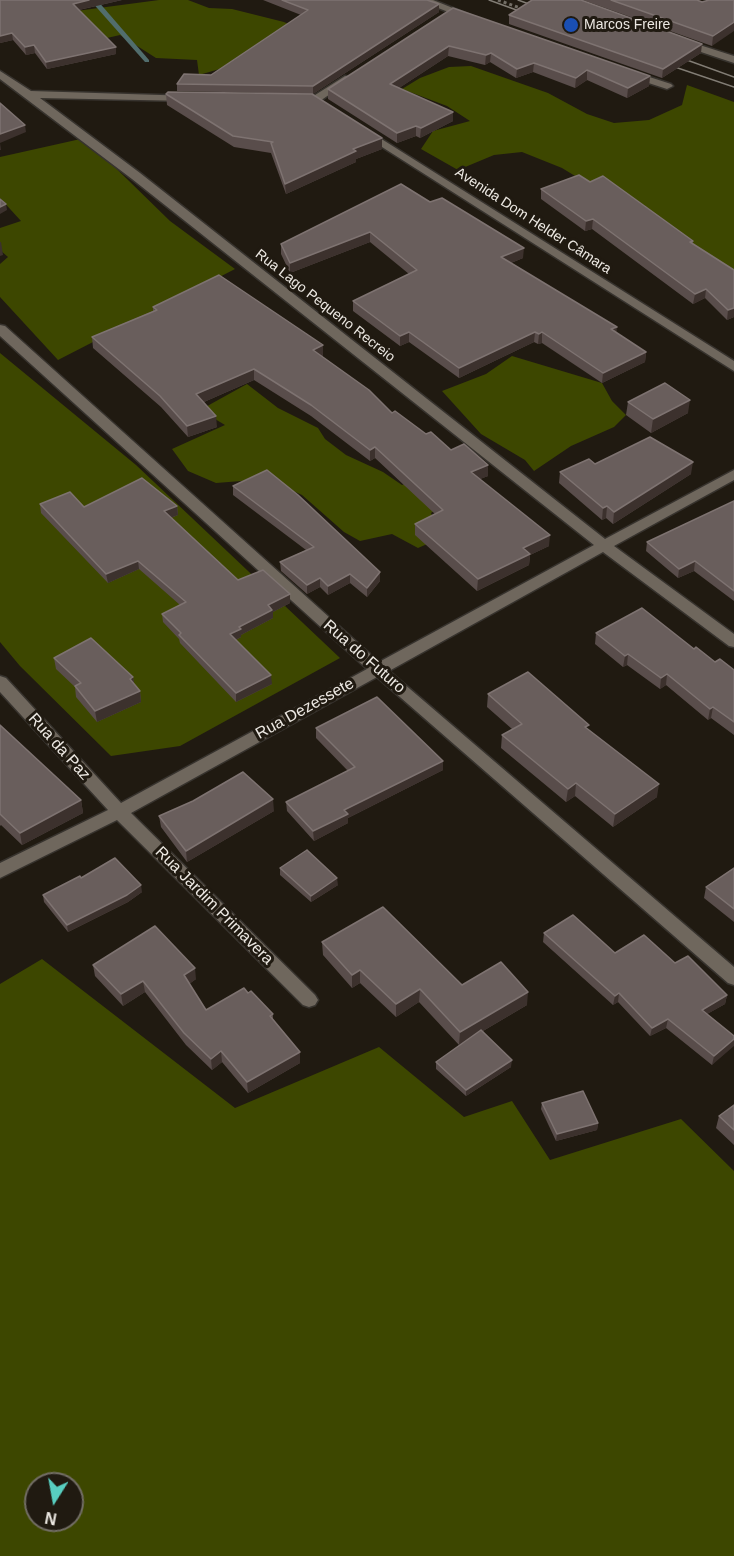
<!DOCTYPE html>
<html>
<head>
<meta charset="utf-8">
<style>
  body { margin:0 }
  #map { position:relative; width:734px; height:1556px; overflow:hidden; background:#201a11; font-family:Helvetica,sans-serif }
  canvas { display:block }
  .north { position:absolute; left:24px; top:1472px; width:60px; height:60px; box-sizing:border-box; background:#201a11; border:2px solid #726d65; border-radius:50%; rotate:191deg; font-size:16px; font-weight:700; line-height:24px; text-align:center; color:#ede9e3 }
  .north::after { content:''; display:block; margin:auto; width:21px; height:27px; background:#58cec0; clip-path:polygon(50% 0,100% 100%,50% 72%,0 100%) }
</style>
</head>
<body>
<div id="map">
<canvas width="734" height="1556"></canvas>
<div class="north">N</div>
</div>
<script>
const c = document.querySelector('canvas').getContext('2d');
c.lineJoin = 'round';
function fill(path, color) { c.fillStyle = color; c.fill(path, 'evenodd'); }
const toPath = rows => new Path2D(rows.map(r => 'M' + r).join(''));
function trace(path, color, width, dash) { c.strokeStyle = color; c.lineWidth = width; c.lineCap = dash ? 'butt' : 'round'; c.setLineDash(dash || []); c.stroke(path); }
function label(font, color, halo, rows, align = 'center') {
  c.font = font + ' Helvetica,sans-serif'; c.lineWidth = 6; c.setLineDash([]); c.textBaseline = 'middle'; c.strokeStyle = halo; c.fillStyle = color; for (const [text, x, y, turn = 0] of rows) {
    c.save(); c.translate(x, y); c.rotate((+turn || 0) * Math.PI / 180); c.textAlign = isNaN(turn) ? turn : align; if (halo) c.strokeText(text, 0, 0); c.fillText(text, 0, 0); c.restore();
  }
}
fill(toPath([
  [159,0,188,0,209,8,232,9,284,22,308,33,240,63,199,75,197,60,156,58,120,35,68,47,61,13],
  [471,66,548,93,587,114,614,123,649,120,682,105,687,85,734,102,734,273,562,168,522,152,494,155,458,170,421,149,433,131,470,121,447,106,402,89,420,78,449,67],
  [85,138,170,221,235,269,58,360,0,297,0,264,8,257,0,250,0,228,21,221,0,198,0,157],
  [0,353,136,465,340,658,180,746,111,756,20,666,0,642],
  [512,356,602,383,612,401,626,415,614,427,571,446,534,471,525,460,481,434,442,391,486,374],
  [247,384,278,408,318,428,325,439,346,455,383,472,402,485,434,471,470,487,431,513,441,538,418,548,392,534,360,541,344,532,302,495,267,479,216,483,188,471,172,449,225,425,200,410],
  [42,959,235,1108,379,1047,464,1117,512,1101,550,1160,681,1119,734,1171,734,1556,0,1556,0,984],
  [36,1484,72,1484,72,1520,36,1520]
]), '#3d4700');
fill(toPath([
  [90,0,97,0,149,60,149,62,145,62,90,0]
]), '#516d6d');
const minor = toPath([
  [418,0,433,0,475,17,470,20,466,19,418,0],
  [681,39,734,56,734,63,677,44,677,40,681,39],
  [0,71,31,91,193,96,195,98,189,101,40,98,140,173,605,539,734,470,734,480,614,546,734,634,734,647,729,646,603,552,389,671,734,967,734,985,728,983,377,677,131,813,315,995,318,1000,315,1005,309,1007,303,1005,117,820,0,878,0,863,108,810,0,692,0,676,6,678,121,803,367,669,0,336,0,325,5,326,379,662,594,545,132,179,0,79,0,71],
  [631,71,671,84,673,86,667,89,627,76,627,72,631,71],
  [345,76,349,77,349,81,320,101,312,101,312,97,345,76],
  [364,128,734,361,734,371,360,133,360,129,364,128]
]);
trace(minor, '#37332e', 3);
trace(toPath([
  [498,0,523,9]
]), '#736e66', 3, [3, 3]);
fill(minor, '#6f675d');
trace(toPath([
  [489,0,533,16],
  [518,0,543,9],
  [673,55,734,77],
  [663,63,734,87]
]), '#827d75', 1.5);
fill(toPath([
  [0,0,122,0,79,10,116,54,47,69,35,53,26,55,13,40,0,43],
  [263,0,427,0,439,4,439,12,313,94,177,91,177,84,211,75,301,15],
  [583,0,697,0,702,2,734,0,712,46],
  [453,8,650,76,649,86,627,98,587,80,575,88,533,72,516,78,490,62,485,65,448,56,399,88,453,121,420,138,416,136,397,143,328,99,328,89],
  [509,15,701,53,662,78,509,24],
  [166,94,382,138,382,149,356,159,356,162,286,194,271,153,234,147,167,105],
  [590,182,693,241,693,244,734,270,734,317,727,320,705,298,693,304,592,229,585,231,541,199,541,189],
  [401,184,523,258,511,263,646,352,645,362,602,383,542,343,538,344,534,342,459,378,409,342,400,346,353,311,353,301,409,274,370,242,290,273,281,254,281,244],
  [153,307,323,345,323,356,322,357,392,413,451,450,488,465,488,476,480,479,549,546,530,555,529,565,477,591,415,535,415,524,435,514,375,458,370,461,311,416,254,380,204,402,217,427,188,437,161,407,93,348,92,337,153,311],
  [628,402,688,413,651,433,626,415],
  [560,472,691,474,613,524,606,518,602,520,559,483],
  [233,486,380,572,380,581,367,597,350,583,328,595,320,587,307,594,281,571,280,562,306,550,233,495],
  [734,501,734,601,694,571,678,578,646,551,647,542],
  [40,504,84,507,177,506,178,515,171,518,238,580,290,603,273,612,273,618,241,635,241,637,236,640,272,684,236,702,180,643,179,639,163,622,162,614,180,605,139,569,108,583,41,513],
  [596,633,694,649,715,662,734,670,734,735,711,718,708,720,666,685,660,689,627,665,623,667,595,644],
  [54,658,133,677,134,685,140,691,141,702,97,722,76,697,75,687,56,669],
  [488,694,589,730,657,797,613,827,575,796,566,802,501,748,502,735,512,729,487,707],
  [0,725,81,800,83,813,22,845,1,825,0,826],
  [316,728,443,761,443,770,348,818,348,823,314,841,287,811,286,802,348,771,316,738],
  [274,811,187,862,161,827,159,816],
  [280,868,338,885,311,902,280,875],
  [734,868,734,922,704,898,706,887],
  [81,878,142,892,128,902,68,932,44,902,43,895],
  [544,933,615,953,675,963,727,995,725,1004,707,1014,734,1036,712,1065,666,1028,650,1036,618,1002,613,1005,543,942],
  [322,942,527,1005,483,1031,511,1067,466,1096,436,1069,436,1062,467,1040,459,1045,419,1002,396,1017,360,983,352,988,323,955],
  [93,965,196,979,189,984,206,1010,248,993,273,1014,273,1019,300,1052,300,1063,248,1093,222,1062,212,1070,186,1045,145,992,123,1006,95,976],
  [542,1103,598,1123,597,1130,556,1141,541,1109],
  [734,1105,734,1145,716,1128,719,1116]
]), '#594d4b');
fill(toPath([
  [89,0,122,0,74,11,73,4],
  [439,4,439,12,313,94,313,86],
  [734,22,734,31,712,46,713,36],
  [12,33,13,40,0,43,0,36],
  [702,44,701,53,662,78,663,69],
  [34,45,35,53,26,55,25,47],
  [449,46,448,56,390,94,390,84],
  [116,47,116,54,47,69,46,62],
  [491,53,490,62,485,65,486,55],
  [534,63,533,72,516,78,517,69],
  [587,70,587,80,575,88,576,78],
  [650,76,649,86,627,98,628,88],
  [453,112,453,121,420,138,421,128],
  [25,125,26,132,0,143,1,150,0,150,0,134],
  [416,126,416,136,397,143,397,133],
  [382,138,382,149,356,159,356,162,286,194,285,184,353,149],
  [6,204,7,210,0,214,0,207],
  [593,219,592,229,585,231,586,221],
  [370,232,370,242,290,273,290,263],
  [0,242,1,242,3,255,0,256],
  [524,248,523,258,501,267,501,257],
  [706,289,705,298,693,304,695,294],
  [734,308,734,317,727,320,728,310],
  [617,327,616,337,611,329],
  [409,332,409,342,400,346,400,336],
  [535,332,534,342,459,378,459,368],
  [542,332,542,343,538,344,539,334],
  [323,345,323,356,313,361,313,350],
  [646,352,645,362,602,383,603,373],
  [254,369,254,380,197,405,196,394],
  [690,400,688,413,651,433,653,419],
  [216,416,217,427,188,437,187,426],
  [375,447,375,458,370,461,370,450],
  [693,462,691,474,613,524,614,512],
  [488,465,488,476,470,483,471,472],
  [177,506,178,515,165,520,164,511],
  [607,506,606,518,602,520,603,508],
  [550,535,549,546,530,555,529,565,477,591,478,579,523,548],
  [138,561,139,569,108,583,106,574],
  [695,561,694,571,678,578,679,569],
  [380,572,380,581,367,597,367,588],
  [350,574,350,583,328,595,328,586],
  [320,578,320,587,307,594,307,585],
  [290,594,290,603,273,612,273,618,241,635,241,637,230,643,230,634,268,605],
  [628,654,627,665,623,667,625,656],
  [667,674,666,685,660,689,661,678],
  [271,675,272,684,236,702,236,693],
  [133,677,135,688,130,679],
  [140,691,141,702,97,722,95,711],
  [713,707,711,718,708,720,710,709],
  [443,761,443,770,348,818,348,823,314,841,313,831,344,810],
  [576,783,575,796,566,802,568,789],
  [659,784,657,797,613,827,615,814],
  [273,799,274,811,187,862,186,851],
  [81,800,83,813,22,845,20,833],
  [337,878,338,885,311,902,311,896],
  [141,885,142,892,128,902,68,932,67,925],
  [195,968,196,979,185,987,184,975],
  [360,970,360,983,352,988,352,975],
  [143,981,145,992,123,1006,121,994],
  [420,989,419,1002,396,1017,396,1004],
  [528,992,527,1005,459,1045,460,1032],
  [619,993,618,1002,613,1005,615,996],
  [727,995,725,1004,700,1018,702,1010],
  [668,1019,666,1028,650,1036,652,1028],
  [734,1039,734,1046,712,1065,714,1056],
  [221,1051,222,1062,212,1070,211,1059],
  [300,1052,300,1063,248,1093,247,1082],
  [512,1060,511,1067,466,1096,466,1090],
  [598,1123,597,1130,556,1141,557,1134]
]), '#3c312d');
const building = toPath([
  [0,0,89,0,73,4,116,47,46,62,34,45,25,47,12,33,0,36,0,0],
  [282,0,427,0,439,4,313,86,177,84,184,74,211,75,308,10,282,0],
  [532,0,581,0,702,44,663,69,509,15,532,0],
  [611,0,697,0,702,2,709,0,734,0,734,22,713,36,611,0],
  [453,8,650,76,628,88,587,70,576,78,534,63,517,69,491,53,486,55,449,46,390,84,453,112,421,128,416,126,397,133,328,89,453,8],
  [168,92,312,94,382,138,353,149,356,151,285,184,271,143,273,142,233,136,166,94,168,92],
  [0,103,25,125,0,134,0,103],
  [579,175,590,182,603,176,693,241,690,242,734,270,734,308,728,310,706,289,695,294,593,219,586,221,541,189,579,175],
  [401,184,430,202,442,198,524,248,501,257,617,327,611,329,646,352,603,373,542,332,539,334,535,332,459,368,409,332,400,336,353,301,417,270,370,232,290,263,281,244,401,184],
  [0,199,6,204,0,207,0,199],
  [219,275,323,345,313,350,369,390,392,413,395,411,426,434,431,432,451,450,464,444,488,465,471,472,550,535,523,548,530,554,478,579,415,524,443,510,375,447,370,450,311,405,254,369,196,394,216,416,187,426,160,396,92,337,157,310,153,307,219,275],
  [665,383,690,400,653,419,628,402,665,383],
  [650,437,693,462,614,512,607,506,603,508,560,472,589,459,595,464,650,437],
  [267,470,298,495,380,572,367,588,350,574,328,586,320,578,307,585,280,562,314,547,233,486,267,470],
  [142,478,177,506,164,511,238,580,263,570,290,594,268,605,272,610,239,627,241,629,230,634,271,675,236,693,179,635,181,633,162,614,186,602,138,561,106,574,40,504,70,492,84,507,142,478],
  [734,501,734,591,695,561,679,569,647,542,734,501],
  [642,608,694,649,696,647,715,662,720,659,734,670,734,722,713,707,710,709,667,674,661,678,628,654,625,656,596,633,642,608],
  [91,638,133,677,130,679,140,691,95,711,75,686,81,683,54,658,91,638],
  [528,672,589,725,585,727,659,784,615,814,576,783,568,789,502,735,522,724,488,694,528,672],
  [377,697,443,761,344,810,348,814,313,831,286,802,355,767,316,728,377,697],
  [0,725,81,800,20,833,0,814,0,725],
  [243,772,273,799,186,851,159,816,193,801,243,772],
  [307,850,337,878,311,896,280,868,307,850],
  [115,858,141,885,127,895,67,925,43,895,80,876,81,878,115,858],
  [734,868,734,909,706,887,734,868],
  [383,907,462,985,501,962,528,992,460,1032,420,989,396,1004,360,970,352,975,322,942,383,907],
  [573,915,615,953,644,935,675,963,688,956,727,995,702,1010,734,1036,734,1039,714,1056,668,1019,652,1028,619,993,615,996,544,933,573,915],
  [155,926,195,968,184,975,206,1010,244,988,248,993,251,991,273,1014,270,1016,300,1052,247,1082,221,1051,211,1059,184,1033,143,981,121,994,93,965,155,926],
  [481,1030,512,1060,466,1090,436,1062,481,1030],
  [583,1091,598,1123,557,1134,542,1103,583,1091],
  [734,1105,734,1130,719,1116,734,1105]
]);
fill(building, '#695e5c');
trace(building, '#7e7371', 1.5);
for (const [x, y, r, color] of [
  [571,25,8,"#1a4fb4"]
]) { const dot = new Path2D(); dot.arc(x, y, r, 0, 2 * Math.PI); c.fillStyle = color; c.fill(dot); trace(dot, '#201a11', 2); }
label('14px', '#ede9e3', '#201a11', [
  ["Marcos Freire",584,25]
], 'left');
label('14px', '#ede9e3', '#201a11', [
  ["Avenida Dom Helder Câmara",533,221,33],
  ["Rua Lago Pequeno Recreio",325,306,38]
]);
label('16px', '#ede9e3', '#201a11', [
  ["Rua do Futuro",364,657,41],
  ["Rua Dezessete",305,709,-29],
  ["Rua da Paz",59,747,48],
  ["Rua Jardim Primavera",214,906,45]
]);
</script>
</body>
</html>
